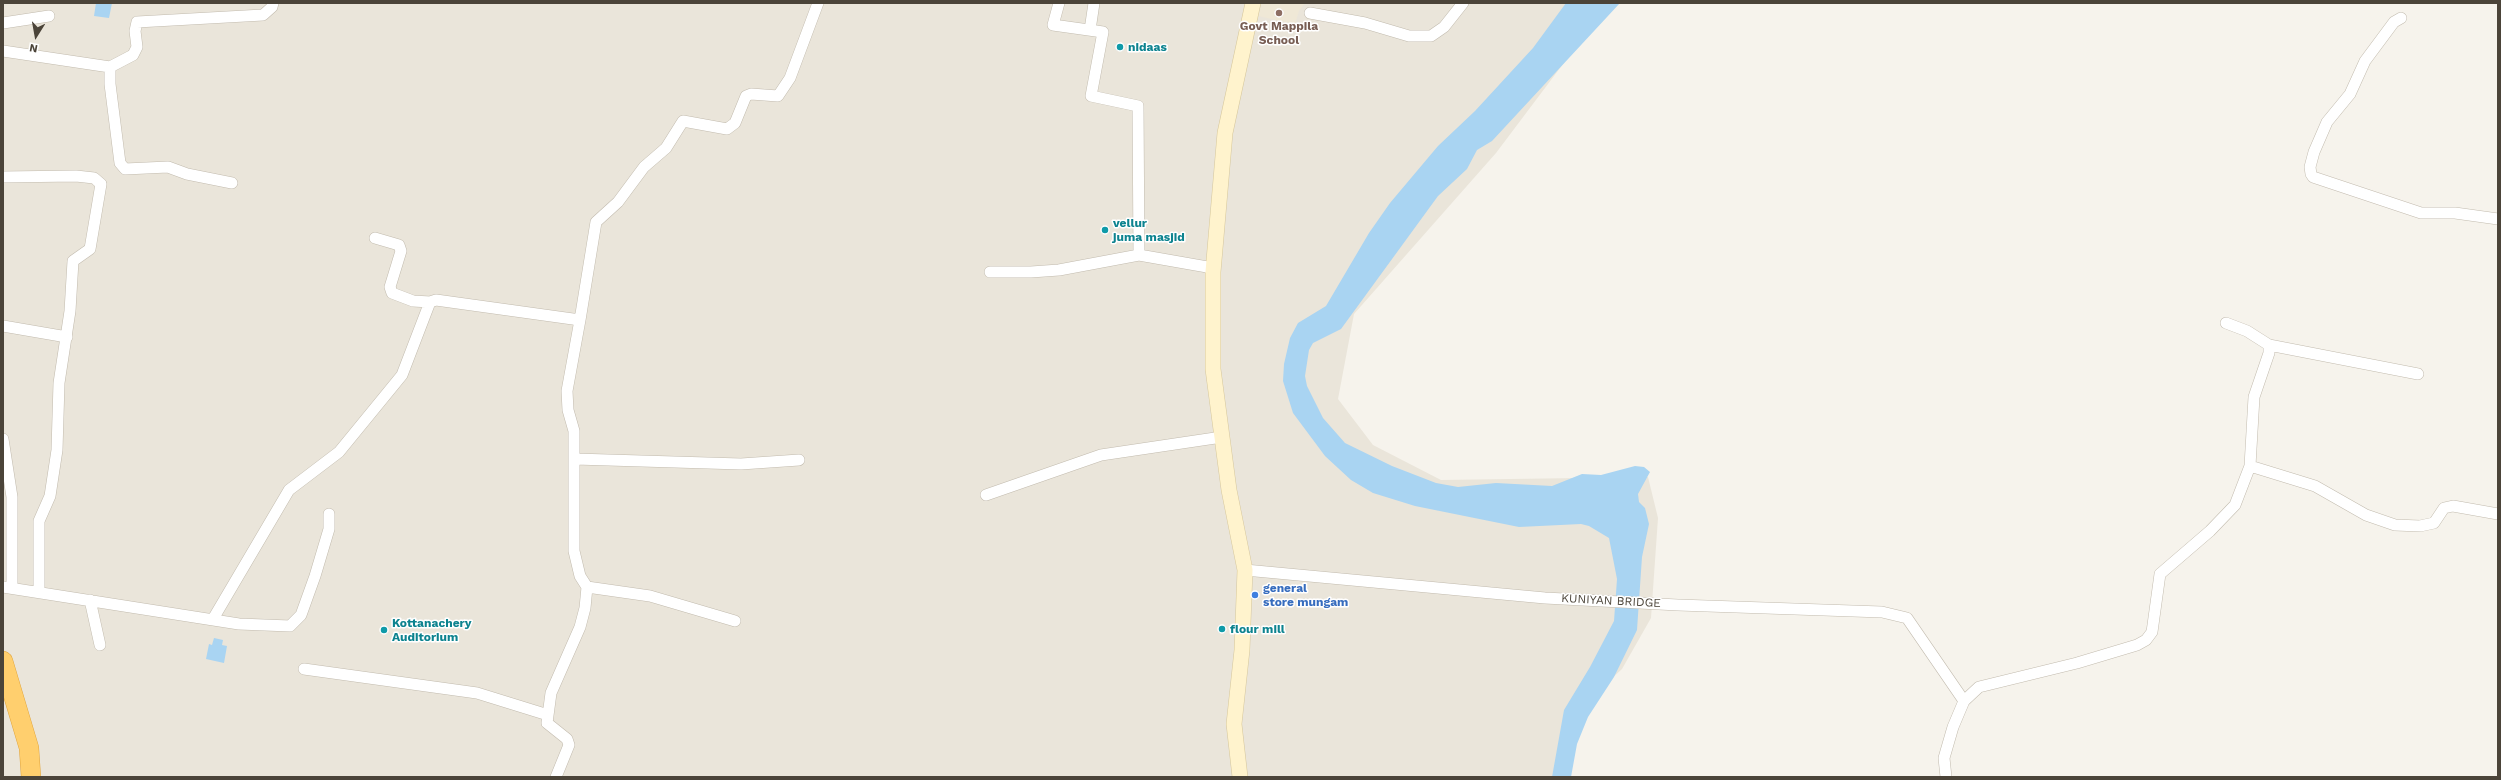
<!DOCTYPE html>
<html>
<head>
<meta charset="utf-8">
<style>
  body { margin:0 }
  #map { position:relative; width:2501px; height:780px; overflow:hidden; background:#f6f3ec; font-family:"Work Sans",sans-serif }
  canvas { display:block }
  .frame { position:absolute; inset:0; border:4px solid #4b4439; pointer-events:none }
  .north { position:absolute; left:16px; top:16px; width:40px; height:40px; -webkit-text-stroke:3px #fff; paint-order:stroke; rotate:191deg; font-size:11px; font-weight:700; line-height:16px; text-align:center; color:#4b4439 }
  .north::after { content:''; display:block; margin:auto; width:14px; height:18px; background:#4b4439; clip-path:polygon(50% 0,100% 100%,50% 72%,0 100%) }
</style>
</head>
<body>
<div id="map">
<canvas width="2501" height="780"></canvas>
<div class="frame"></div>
<div class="north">N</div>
</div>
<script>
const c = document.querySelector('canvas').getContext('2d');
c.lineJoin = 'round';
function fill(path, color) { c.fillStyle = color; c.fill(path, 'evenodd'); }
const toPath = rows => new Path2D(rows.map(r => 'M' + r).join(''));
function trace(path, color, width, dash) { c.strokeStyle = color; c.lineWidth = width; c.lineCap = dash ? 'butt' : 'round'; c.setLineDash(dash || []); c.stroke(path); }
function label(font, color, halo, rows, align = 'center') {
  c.font = font + ' "Work Sans",sans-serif'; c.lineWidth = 3; c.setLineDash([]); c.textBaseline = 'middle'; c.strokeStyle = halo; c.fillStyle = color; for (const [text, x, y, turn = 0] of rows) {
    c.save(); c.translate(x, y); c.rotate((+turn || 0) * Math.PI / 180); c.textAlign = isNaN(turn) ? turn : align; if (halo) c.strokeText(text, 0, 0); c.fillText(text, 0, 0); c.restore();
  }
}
fill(toPath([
  [3,3,1609,3,1496,153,1354,314,1338,399,1373,445,1441,480,1648,477,1658,518,1651,618,1622,669,1567,720,1553,777,3,777]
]), '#eae5da');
fill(toPath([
  [1262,3,1305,3,1299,11,1295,24,1258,16]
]), '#efe8d6');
fill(toPath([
  [96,3,112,3,109,18,94,16],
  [1566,3,1620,3,1492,141,1477,150,1467,169,1438,196,1341,329,1313,343,1309,350,1305,376,1307,386,1323,418,1345,443,1392,466,1436,483,1458,487,1496,483,1552,486,1582,474,1601,475,1635,466,1644,467,1650,472,1638,494,1639,502,1645,508,1649,524,1642,557,1637,630,1614,677,1588,717,1577,744,1571,777,1552,777,1564,710,1590,667,1614,621,1617,579,1609,538,1589,526,1581,524,1519,527,1415,506,1373,493,1351,480,1325,456,1293,413,1283,381,1284,364,1290,338,1298,323,1326,306,1369,233,1390,203,1438,146,1475,111,1533,48],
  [214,638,223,640,222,645,227,646,224,663,206,659,209,644,212,645]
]), '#a9d4f2');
const street = toPath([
  [1059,3,1053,25,1103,32,1091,96,1138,106,1139,255,1213,268],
  [1310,13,1365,23,1409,36,1431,36,1444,27,1463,3],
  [2401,18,2394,22,2365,61,2350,94,2327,122,2314,152,2310,167,2311,174,2313,177,2421,213,2455,213,2498,219],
  [3,23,49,16],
  [1090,30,1094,3],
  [3,51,110,67,110,84,120,163,125,169,168,167,187,174,232,183],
  [110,67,133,55,137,47,135,31,137,22,263,15,272,7,273,3],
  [3,177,76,176,94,178,101,184,90,249,73,261,70,311,59,383,57,450,50,496,39,521,39,592],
  [375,238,399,245,401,251,390,287,392,293,413,301,430,302],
  [990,272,1031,272,1059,270,1139,255],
  [580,320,596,222,618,202,644,167,666,148,683,121,727,129,735,123,746,96,751,94,778,96,790,78,818,3],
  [2226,323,2247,331,2269,345,2269,353,2254,397,2250,466],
  [3,326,67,337],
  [2269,345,2418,374],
  [3,439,12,497,12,588],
  [575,459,741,464,799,460],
  [986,495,1101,455,1222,437],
  [1245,570,1545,598,1678,605,1882,612,1907,618,1964,701],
  [3,587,239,624,290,626,301,615,315,576,329,529,329,514],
  [90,600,100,645],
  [213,619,289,490,339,452,402,375,430,302,436,300,580,320,567,391,568,410,574,431,574,551,580,576,587,587,650,596,735,621],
  [304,669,477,693,548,715],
  [556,777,569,745,567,739,547,723,551,693,580,627,585,608,587,587],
  [1946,777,1944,758,1953,727,1964,701,1979,687,2077,663,2137,645,2146,640,2152,632,2160,574,2210,531,2235,505,2250,466,2315,486,2366,515,2395,525,2420,526,2434,523,2444,508,2453,506,2498,514]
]);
const secondary = toPath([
  [1240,777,1234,724,1242,650,1245,570,1229,490,1213,369,1213,272,1225,133,1253,3]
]);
const highway = toPath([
  [3,661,29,748,31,777]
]);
trace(street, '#c2bbae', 12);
trace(secondary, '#d6c79b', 16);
trace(highway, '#e0a43c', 20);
trace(street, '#fff', 11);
trace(secondary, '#fff3cd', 15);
trace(highway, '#ffcf6e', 19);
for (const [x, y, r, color] of [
  [1279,13,4,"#8d6e63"],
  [1120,47,4,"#0f9aa8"],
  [1105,230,4,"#0f9aa8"],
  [1255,595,4,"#3f7fe0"],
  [1222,629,4,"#0f9aa8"],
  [384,630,4,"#0f9aa8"]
]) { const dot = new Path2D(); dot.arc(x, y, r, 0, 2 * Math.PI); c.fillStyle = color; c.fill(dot); trace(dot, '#fff', 1.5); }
label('bold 12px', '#785e54', '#fff', [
  ["Govt Mappila",1279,26],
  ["School",1279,40]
]);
label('bold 12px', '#0d838f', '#fff', [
  ["nidaas",1128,47],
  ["vellur",1113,223],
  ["juma masjid",1113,237],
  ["Kottanachery",392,623],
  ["Auditorium",392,637],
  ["flour mill",1230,629]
], 'left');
label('bold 12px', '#366cbe', '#fff', [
  ["general",1263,588],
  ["store mungam",1263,602]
], 'left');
label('12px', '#4b4439', '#fff', [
  ["KUNIYAN BRIDGE",1611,601,3]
]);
</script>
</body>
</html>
